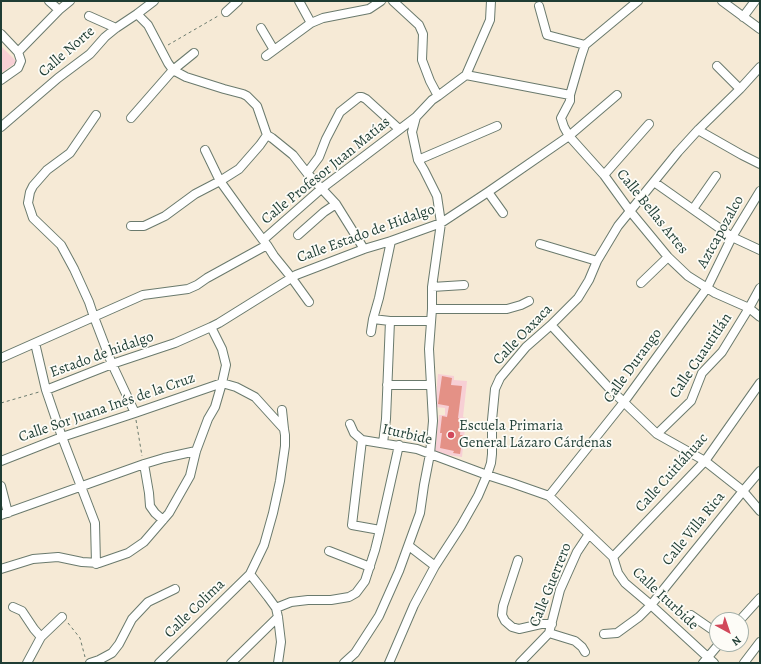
<!DOCTYPE html>
<html>
<head>
<meta charset="utf-8">
<style>
  body { margin:0 }
  #map { position:relative; width:761px; height:664px; overflow:hidden; background:#f6ead6; font-family:Alegreya,serif }
  canvas { display:block }
  .frame { position:absolute; inset:0; border:2px solid #1f3d34; pointer-events:none }
  .north { position:absolute; left:709px; top:612px; width:40px; height:40px; box-sizing:border-box; background:#fdfcf7; border:1px solid #a4b0a9; border-radius:50%; rotate:140deg; font-size:11px; font-weight:700; line-height:16px; text-align:center; color:#1f3d34 }
  .north::after { content:''; display:block; margin:auto; width:14px; height:18px; background:#d1495b; clip-path:polygon(50% 0,100% 100%,50% 72%,0 100%) }
</style>
</head>
<body>
<div id="map">
<canvas width="761" height="664"></canvas>
<div class="frame"></div>
<div class="north">N</div>
</div>
<script>
const c = document.querySelector('canvas').getContext('2d');
c.lineJoin = 'round';
function fill(path, color) { c.fillStyle = color; c.fill(path, 'evenodd'); }
const toPath = rows => new Path2D(rows.map(r => 'M' + r).join(''));
function trace(path, color, width, dash) { c.strokeStyle = color; c.lineWidth = width; c.lineCap = dash ? 'butt' : 'round'; c.setLineDash(dash || []); c.stroke(path); }
function label(font, color, halo, rows, align = 'center') {
  c.font = font + ' Alegreya,serif'; c.lineWidth = 3.5; c.setLineDash([]); c.textBaseline = 'middle'; c.strokeStyle = halo; c.fillStyle = color; for (const [text, x, y, turn = 0] of rows) {
    c.save(); c.translate(x, y); c.rotate((+turn || 0) * Math.PI / 180); c.textAlign = isNaN(turn) ? turn : align; if (halo) c.strokeText(text, 0, 0); c.fillText(text, 0, 0); c.restore();
  }
}
fill(toPath([
  [1,46,17,62,1,73],
  [438,374,454,376,454,380,467,381,463,417,466,418,462,457,435,453,439,415,445,415,445,408,435,407]
]), '#f7cfd5');
fill(toPath([
  [442,376,452,378,451,385,462,386,458,418,461,419,460,435,463,435,460,454,453,453,454,451,440,448,442,433,440,433,442,416,447,417,449,406,438,404]
]), '#e49186');
const minor = toPath([
  [49,1,59,10],
  [299,1,311,23],
  [393,1,419,25,423,34,422,60,430,81,438,96],
  [638,1,585,45,581,57,570,95,570,101,561,118,564,127,569,136,604,175,630,211,668,257,688,276,715,293,749,308,760,317],
  [722,1,760,29],
  [539,6,547,35,585,45],
  [226,12,238,1],
  [137,14,148,25,168,63,173,70,186,77,224,89,243,94,247,96,257,106,267,135],
  [89,16,116,28],
  [743,17,755,1],
  [261,28,274,50],
  [1,34,18,52,21,61,18,68,1,80],
  [18,52,59,10,70,1],
  [266,56,311,23,323,18,369,9,381,1],
  [717,66,740,89],
  [466,75,490,20,491,1],
  [96,115,70,153,47,170,33,186,30,192,28,203,33,218,61,245,74,269,89,302,94,317,112,364,135,413],
  [131,118,173,70,194,53],
  [1,127,58,78,90,54,105,37,116,28,137,14,154,1],
  [698,130,742,155,760,164],
  [267,135,272,138,293,155,307,173,336,204,364,249],
  [205,150,220,181,243,213,263,240],
  [418,160,497,126],
  [307,173,319,157,326,139,340,112,359,97,362,97,366,99,399,129],
  [604,175,649,124],
  [654,182,732,237,760,250],
  [488,192,503,213],
  [693,209,716,176],
  [131,226,144,226,165,216,195,194,220,181,239,169,260,145,267,135],
  [298,235,324,212,336,204],
  [540,244,597,261],
  [267,245,274,256,291,277,309,302],
  [641,283,668,257],
  [432,287,464,285],
  [432,309,507,309,521,305,529,301],
  [373,319,390,321,431,321],
  [551,325,609,388,657,434,705,461,743,491,760,511],
  [371,332,373,319,379,298,391,241],
  [35,343,46,390,62,437,95,523,96,564],
  [1,358,143,295,188,289,197,285,207,278,267,245,263,240,321,189,416,117],
  [387,385,431,385],
  [46,390,112,364,175,343,211,327,219,323,296,275,364,249,391,241,441,223,488,192,569,136,617,95],
  [350,424,354,433,362,440,417,449,487,475,512,483,549,496,613,557,618,573,625,583,651,605,714,663],
  [657,434,691,401,702,373,722,352,749,308,760,288],
  [362,440,352,525,380,530],
  [383,443,386,419,390,321],
  [1,461,62,437,135,413,222,383,236,387,255,397,284,429],
  [144,464,149,493,150,506,155,513,163,520],
  [1,486,8,513],
  [549,496,624,402,707,288,732,237,760,191],
  [1,515,144,464,164,458,196,451],
  [409,546,435,566],
  [329,551,370,567],
  [613,557,705,461,760,383],
  [518,560,503,606,502,615,505,621,512,627,519,629,541,624,552,624],
  [1,569,33,559,58,557,82,562,99,563,128,553,144,542,163,520,169,513,190,476,196,451,208,419,215,407,222,383,226,365,222,349,211,327],
  [250,574,268,597,276,608,278,617,281,642,278,663],
  [13,607,22,611,34,629,41,637],
  [276,608,291,602,308,600,331,600,349,597,356,593,365,581,375,550,380,530,399,445],
  [691,615,717,633],
  [740,620,760,598],
  [549,633,575,641,582,647,585,652],
  [604,634,617,633,639,617,651,605,743,491,760,471],
  [27,663,41,637,62,617],
  [90,663,99,660,112,653,119,644,132,619,148,602,175,589],
  [159,663,250,574,264,545,273,513,280,481,285,446,285,435,284,429,282,410],
  [231,663,278,617],
  [344,663,355,653,379,616,399,571,420,513,424,485,430,454,433,421,429,349,432,309,432,287,441,223,437,196,424,170,418,160,412,132,416,117,432,100,438,96,466,75,570,95],
  [389,663,414,605,435,566,461,526,478,496,487,475,491,463,492,454,492,420,495,389,500,378,526,347,551,325,578,298,589,280,597,261,618,226,678,152,698,130,740,89,760,67],
  [520,663,549,633,560,590,577,552,589,534],
  [703,663,719,644],
  [744,663,760,642]
]);
trace(minor, '#6a7a6d', 10);
trace(toPath([
  [168,45,218,16],
  [1,403,39,392],
  [136,420,142,456],
  [68,623,80,638,85,657]
]), '#6a7a6d', 1, [3, 3]);
trace(minor, '#fff', 8);
for (const [x, y, r, color] of [
  [451,435,4,"#d1495b"]
]) { const dot = new Path2D(); dot.arc(x, y, r, 0, 2 * Math.PI); c.fillStyle = color; c.fill(dot); trace(dot, '#fdfcf7', 1.5); }
label('15px', '#1f3d34', '#fdfcf7', [
  ["Calle Norte",67,52,-41],
  ["Calle Profesor Juan Matías",326,171,-39],
  ["Calle Bellas Artes",652,212,51],
  ["Aztcapozalco",721,232,-61],
  ["Calle Estado de Hidalgo",366,234,-20],
  ["Calle Oaxaca",523,335,-46],
  ["Estado de hidalgo",102,355,-20],
  ["Calle Cuautitlán",701,356,-56],
  ["Calle Durango",633,366,-54],
  ["Calle Sor Juana Inés de la Cruz",107,408,-19],
  ["Iturbide",407,435,13],
  ["Calle Cuitláhuac",672,473,-48],
  ["Calle Villa Rica",694,529,-51],
  ["Calle Guerrero",551,585,-68],
  ["Calle Iturbide",665,599,43],
  ["Calle Colima",195,609,-44]
]);
label('15px', '#1f3d34', '#fdfcf7', [
  ["Escuela Primaria",459,426],
  ["General Lázaro Cárdenas",459,443]
], 'left');
</script>
</body>
</html>
